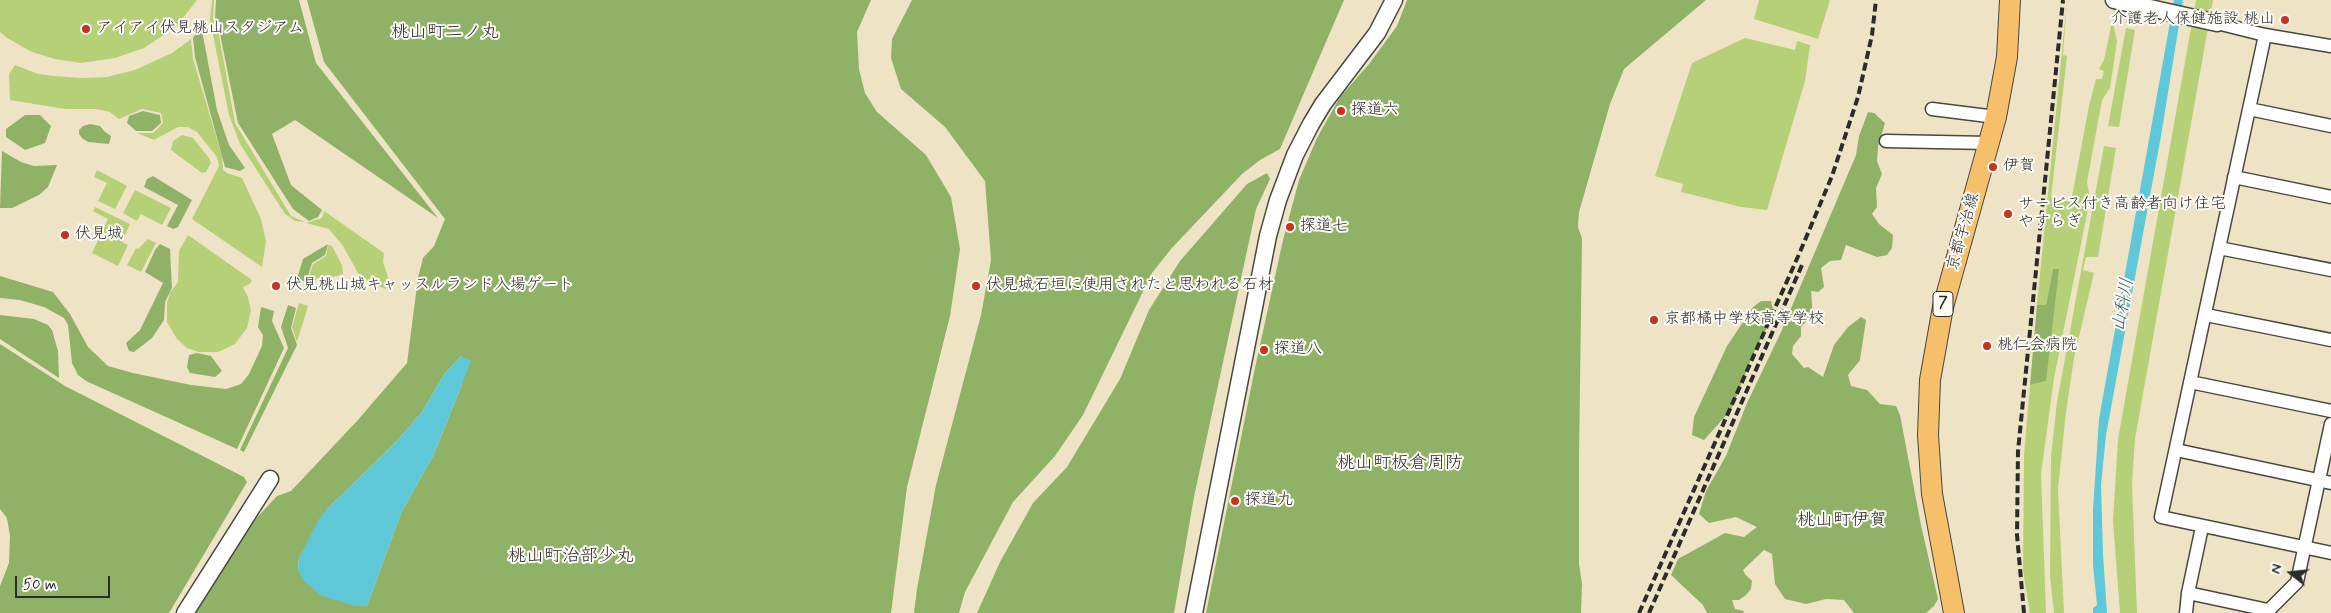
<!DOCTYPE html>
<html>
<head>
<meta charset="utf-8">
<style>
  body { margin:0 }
  #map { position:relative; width:2331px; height:613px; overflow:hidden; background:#eee4c5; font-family:Mynerve,sans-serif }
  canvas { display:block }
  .north { position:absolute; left:2266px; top:548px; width:50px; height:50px; -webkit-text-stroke:4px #fdfcf7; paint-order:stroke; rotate:286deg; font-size:14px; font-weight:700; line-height:20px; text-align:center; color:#2b2b2b }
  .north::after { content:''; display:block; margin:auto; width:18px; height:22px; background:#2b2b2b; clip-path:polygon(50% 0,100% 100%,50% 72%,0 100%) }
  .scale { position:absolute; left:15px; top:576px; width:95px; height:22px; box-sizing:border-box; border:2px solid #2b2b2b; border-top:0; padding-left:6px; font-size:15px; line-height:18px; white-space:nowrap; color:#2b2b2b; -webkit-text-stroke:4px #fdfcf7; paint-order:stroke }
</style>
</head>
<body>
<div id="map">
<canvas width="2331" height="613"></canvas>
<div class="north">N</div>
<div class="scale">50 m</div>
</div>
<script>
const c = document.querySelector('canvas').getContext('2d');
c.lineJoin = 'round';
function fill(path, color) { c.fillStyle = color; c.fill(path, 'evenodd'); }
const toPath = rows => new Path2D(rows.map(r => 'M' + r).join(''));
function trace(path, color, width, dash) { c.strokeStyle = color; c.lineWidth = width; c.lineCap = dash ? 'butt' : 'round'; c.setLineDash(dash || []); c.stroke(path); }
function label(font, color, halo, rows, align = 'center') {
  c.font = font + ' Mynerve,"Klee One",sans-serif'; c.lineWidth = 4; c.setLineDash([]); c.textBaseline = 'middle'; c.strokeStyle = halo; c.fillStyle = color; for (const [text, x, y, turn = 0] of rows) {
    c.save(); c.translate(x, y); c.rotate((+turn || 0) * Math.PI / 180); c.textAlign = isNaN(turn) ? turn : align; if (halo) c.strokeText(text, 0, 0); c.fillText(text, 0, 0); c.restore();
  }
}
fill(toPath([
  [0,0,197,0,176,27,144,48,115,58,81,63,55,59,32,52,7,38,0,32],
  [212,0,214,0,213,19,218,30,235,123,291,216,305,222,295,221,285,214,240,144,229,115,225,95,210,19],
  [1759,0,1830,0,1818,39,1754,19],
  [2067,0,2063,55,2067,56,2051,198,2071,202,2089,106,2096,79,2102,79,2104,71,2099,69,2104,60,2115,7,2114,28,2117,41,2110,88,2102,100,2087,182,2090,199,2054,378,2041,474,2046,613,2030,613,2023,571,2024,455,2030,385,2046,381,2053,269,2046,305,2037,305],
  [2196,0,2213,0,2135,439,2132,485,2137,613,2120,613,2113,521,2118,439],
  [2126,28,2135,30,2119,127,2108,126],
  [1745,38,1795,50,1797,41,1810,45,1805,81,1767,210,1741,207,1681,192,1683,184,1655,176,1692,63],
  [191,39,193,59,222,156,223,170,227,173,242,178,261,219,266,241,262,267,192,219,219,166,217,157,197,132,188,127,178,127,154,140,137,133,153,133,163,123,161,113,142,109,119,119,110,112,96,109,65,109,10,100,9,74,15,65,38,74,54,76,82,78,107,77,135,70,172,53],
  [182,135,193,138,209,158,211,163,206,172,202,173,171,150,173,141],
  [2104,146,2116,148,2098,257,2086,257,2083,270,2094,273,2074,358,2066,412,2058,489,2064,613,2054,613,2050,576,2051,456,2057,402],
  [97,170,127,186,115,209,98,201,107,183,94,177],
  [135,190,171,208,162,225,141,214,137,221,123,213],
  [95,207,130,224,122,242,128,245,118,266,92,253,108,219,93,211],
  [324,211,384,253,383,262,389,280,386,289,362,280,343,246,329,229,306,223,322,218],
  [188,235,252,280,250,284,243,287,248,297,251,310,247,328,235,344,218,352,199,352,187,348,177,339,167,322,167,303,170,293,178,282,179,251],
  [148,239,156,243,141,272,127,265,136,248,138,249],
  [328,245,332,246,342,265,343,274,329,278,322,276,316,279,313,288,306,285,313,264,326,256],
  [299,303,308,306,297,342,292,327]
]), '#b5d076');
fill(toPath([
  [216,0,299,0,316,63,438,218,295,120,272,134,291,185,322,210,318,217,309,221,293,209,238,123,219,29,215,18],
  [307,0,871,0,857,32,859,69,865,93,877,112,926,155,951,197,960,249,950,316,907,487,891,613,193,613,247,528,277,496,291,491,357,421,407,363,418,278,423,258,434,246,445,219,324,62],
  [461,356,462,384,434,454,401,513,367,606,356,606,298,570,299,558,327,509,395,443,422,412,445,373],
  [912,0,1344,0,1280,149,1260,160,1242,174,1171,249,1152,273,1083,415,1055,456,1013,502,965,592,959,613,914,613,917,589,936,485,981,315,991,260,985,181,945,127,901,89,891,58,892,39],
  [1407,0,1706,0,1624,69,1610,104,1579,212,1578,227,1582,238,1579,458,1579,564,1582,584,1581,613,1206,613,1255,368,1283,240,1299,180,1317,138,1340,97,1369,64,1397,26],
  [201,25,217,110,229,145,245,168,240,171,225,167,195,57,193,38],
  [143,111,160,115,161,123,152,131,136,131,127,123,129,116],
  [1868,112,1874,113,1885,123,1878,147,1877,161,1882,174,1876,188,1877,207,1872,214,1879,224,1893,235,1892,248,1887,255,1877,257,1846,245,1841,260,1830,261,1821,268,1824,287,1818,292,1811,291,1813,319,1807,321,1801,327,1801,336,1793,346,1792,354,1804,368,1808,367,1823,377,1834,345,1848,327,1861,317,1866,320,1860,360,1848,375,1851,386,1867,390,1880,404,1896,406,1900,415,1921,525,1938,599,1934,606,1926,613,1854,613,1844,600,1826,599,1806,604,1785,599,1775,584,1772,554,1764,550,1743,570,1745,574,1752,581,1751,589,1746,595,1739,600,1732,600,1735,609,1744,611,1743,613,1707,613,1703,605,1671,575,1678,559,1725,533,1744,537,1757,527,1736,517,1709,523,1699,514,1706,491,1726,456,1747,403,1781,332,1856,155,1859,136],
  [25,115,40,115,51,126,45,143,25,150,6,137,6,129],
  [90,124,100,126,104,131,111,136,109,144,88,142,82,138,79,134,79,130,83,126],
  [2,151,21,162,34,166,57,165,48,187,39,195,12,208,0,208],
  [1267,173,1270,179,1256,209,1194,497,1174,613,977,613,1000,562,1033,503,1067,467,1120,379,1149,310,1180,261,1247,184],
  [153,176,192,200,178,227,173,229,167,226,178,205,144,187,147,179],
  [160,244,170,249,172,288,165,302,164,320,152,338,134,352,129,351,126,343,140,330,163,283,145,272,155,250],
  [328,244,325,255,312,263,306,282,297,279,303,259],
  [2053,269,2059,269,2046,381,2030,385,2037,305,2046,305],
  [0,276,53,292,70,314,88,347,108,366,133,373,191,385,226,389,241,384,249,374,262,346,263,335,258,327,261,307,274,311,272,321,284,348,237,449,86,381,78,375,72,363,68,325,64,318,44,307,20,300,0,298],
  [1761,301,1771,301,1773,309,1768,326,1754,352,1731,410,1704,440,1692,435,1694,417,1727,346,1753,307],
  [288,305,296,308,291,328,297,345,244,452,240,450,288,348,281,327],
  [0,315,34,319,48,325,52,330,58,351,59,378,0,339],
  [0,344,65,386,244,477,247,482,169,613,0,613,0,586,9,563,10,536,7,518,0,509],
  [197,353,211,356,222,371,215,377,190,373,187,367,189,355]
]), '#90b267');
fill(toPath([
  [2174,0,2183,0,2161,136,2106,435,2101,485,2103,554,2107,613,2093,613,2093,608,2097,605,2093,565,2093,509,2099,419],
  [461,356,471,361,462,384,434,454,401,513,367,606,356,606,322,596,304,581,298,570,299,558,319,519,327,509,395,443,422,412,445,373]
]), '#5ec8d9');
const minor = toPath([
  [2217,23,2265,35,2331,46],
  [2265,35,2161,517,2331,553],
  [1932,109,1996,117],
  [2249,109,2331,126],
  [1886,141,1989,143],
  [2234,177,2331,197],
  [2219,248,2331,270],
  [2206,315,2331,340],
  [2190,382,2331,411],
  [2176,450,2331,483],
  [2188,593,2268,610],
  [2186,613,2188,593,2202,527],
  [2266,613,2297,582,2331,424]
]);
const tertiary = toPath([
  [2114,0,2217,23],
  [185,613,270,479],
  [1194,613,1268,236,1278,200,1295,155,1311,124,1323,104,1377,33,1394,0]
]);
const primary = toPath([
  [1954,613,1932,494,1928,435,1930,380,1943,307,1996,117,2007,57,2010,0]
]);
trace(minor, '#484742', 15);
trace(tertiary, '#484742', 19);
trace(primary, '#484742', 22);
trace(minor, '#fff', 12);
trace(tertiary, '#fff', 16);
trace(primary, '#f6c06b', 20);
trace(toPath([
  [1639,613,1800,252,1832,176,1858,97,1872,35,1876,0],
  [1649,613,1802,265],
  [2024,613,2017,535,2018,451,2063,0]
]), '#2b2b2b', 4, [8, 4]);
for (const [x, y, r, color] of [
  [2285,20,5,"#c8321e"],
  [86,29,5,"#c8321e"],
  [1341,111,5,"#c8321e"],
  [1993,167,5,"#c8321e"],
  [2008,214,5,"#c8321e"],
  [1290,227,5,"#c8321e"],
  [65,235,5,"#c8321e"],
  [276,286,5,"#c8321e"],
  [976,286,5,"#c8321e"],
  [1654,320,5,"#c8321e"],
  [1987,346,5,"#c8321e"],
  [1264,350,5,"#c8321e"],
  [1235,501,5,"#c8321e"]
]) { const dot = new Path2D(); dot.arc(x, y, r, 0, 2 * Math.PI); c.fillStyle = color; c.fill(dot); trace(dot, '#fdfcf7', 2); }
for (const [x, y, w] of [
  [1943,304,20]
]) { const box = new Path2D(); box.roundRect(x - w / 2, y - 12.5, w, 25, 4); c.fillStyle = '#fdfcf7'; c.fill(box); trace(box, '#2b2b2b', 1); }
label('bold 15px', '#2b2b2b', null, [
  ["7",1943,304]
]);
label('16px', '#2b2b2b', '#fdfcf7', [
  ["介護老人保健施設 桃山",2275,20,"right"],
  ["アイアイ伏見桃山スタジアム",96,29],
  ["探道六",1351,111],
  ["伊賀",2003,167],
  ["サービス付き高齢者向け住宅",2018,205],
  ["やすらぎ",2018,223],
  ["探道七",1300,227],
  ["伏見城",75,235],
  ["伏見桃山城キャッスルランド入場ゲート",286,286],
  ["伏見城石垣に使用されたと思われる石材",986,286],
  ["京都橘中学校高等学校",1664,320],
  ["桃仁会病院",1997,346],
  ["探道八",1274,350],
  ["探道九",1245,501]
], 'left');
label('16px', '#2b2b2b', '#fdfcf7', [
  ["京都宇治線",1964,232,-74]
]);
label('18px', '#2b2b2b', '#fdfcf7', [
  ["桃山町二ノ丸",445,33],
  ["桃山町板倉周防",1400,464],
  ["桃山町伊賀",1842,521],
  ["桃山町治部少丸",571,557]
]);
label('italic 18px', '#3a5a5f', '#fdfcf7', [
  ["山科川",2124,305,-80]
]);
</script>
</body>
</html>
